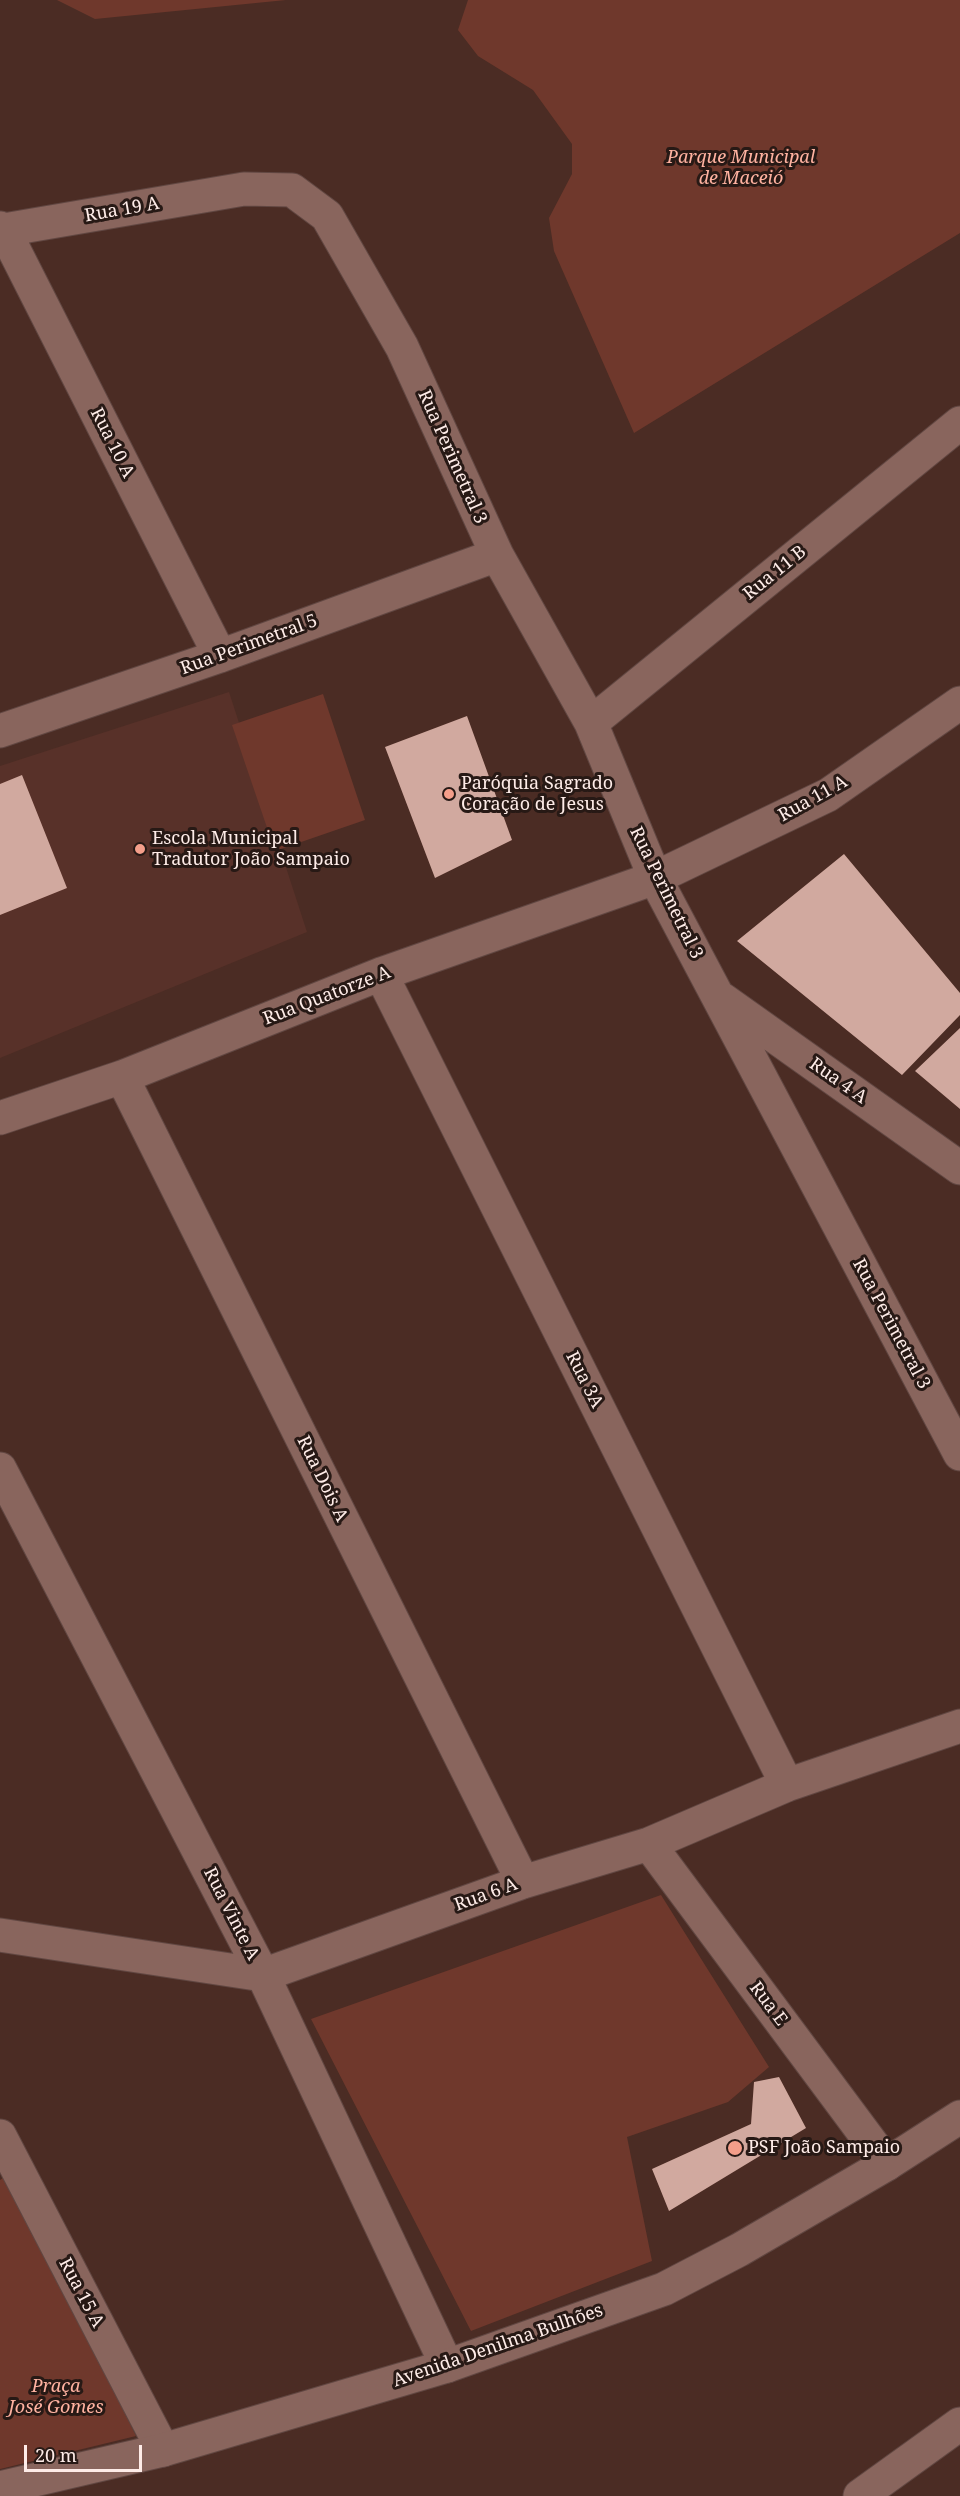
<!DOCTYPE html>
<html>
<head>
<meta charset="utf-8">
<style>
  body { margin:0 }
  #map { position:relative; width:960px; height:2496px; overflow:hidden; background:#4b2c24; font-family:"Noto Serif",serif }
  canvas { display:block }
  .scale { position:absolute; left:24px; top:2445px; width:118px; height:27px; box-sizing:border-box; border:3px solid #feece8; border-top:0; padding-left:8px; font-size:18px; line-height:21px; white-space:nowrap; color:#feece8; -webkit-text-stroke:4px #271915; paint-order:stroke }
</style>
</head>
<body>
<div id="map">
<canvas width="960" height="2496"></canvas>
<div class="scale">20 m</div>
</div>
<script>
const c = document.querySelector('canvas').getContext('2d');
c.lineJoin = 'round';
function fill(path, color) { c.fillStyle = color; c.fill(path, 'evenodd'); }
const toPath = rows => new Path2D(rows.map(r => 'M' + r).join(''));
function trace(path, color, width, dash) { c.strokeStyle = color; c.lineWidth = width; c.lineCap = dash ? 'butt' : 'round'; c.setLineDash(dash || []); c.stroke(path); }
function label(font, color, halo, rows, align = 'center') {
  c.font = font + ' "Noto Serif",serif'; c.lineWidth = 6; c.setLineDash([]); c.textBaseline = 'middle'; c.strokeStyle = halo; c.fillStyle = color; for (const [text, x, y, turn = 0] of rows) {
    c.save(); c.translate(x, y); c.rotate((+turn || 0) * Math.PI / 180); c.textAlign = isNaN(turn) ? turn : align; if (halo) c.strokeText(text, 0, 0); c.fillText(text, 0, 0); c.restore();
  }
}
fill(toPath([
  [229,692,307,932,0,1058,0,766]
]), '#583129');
fill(toPath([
  [57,0,286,0,95,19],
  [468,0,960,0,960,233,634,433,554,251,549,218,572,174,572,144,533,90,478,56,458,30],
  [323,694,365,820,275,851,232,725],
  [661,1895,769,2067,728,2102,627,2137,652,2261,471,2331,311,2019],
  [10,2173,136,2436,0,2469,0,2180]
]), '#6f382c');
fill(toPath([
  [467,716,512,840,435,878,385,747],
  [22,775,67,888,0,915,0,784],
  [844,854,960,993,960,1015,902,1075,737,941],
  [960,1028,960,1109,915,1071],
  [779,2077,806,2128,669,2211,652,2169,751,2124,754,2082]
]), '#d1a99f');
const street = toPath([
  [0,228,4,230,244,189,292,190,327,216,402,347,497,555,591,723,655,878,960,1454],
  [4,230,220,656],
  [591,723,960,423],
  [0,731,220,656,497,555],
  [381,974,787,1785],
  [722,999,960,1168],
  [122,1077,523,1882],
  [0,1118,122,1077,381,974,655,878,828,795,960,703],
  [0,1469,263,1975,447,2366],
  [649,1844,887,2164],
  [0,1935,263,1975,523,1882,649,1844,787,1785,960,1726],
  [0,2136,163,2450],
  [860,2496,960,2424]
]);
const secondary = toPath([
  [0,2488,163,2450,447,2366,664,2289,739,2250,887,2164,960,2117]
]);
trace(street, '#614742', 35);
trace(secondary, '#614742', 35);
trace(street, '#89655d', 33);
trace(secondary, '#89655d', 33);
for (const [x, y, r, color] of [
  [449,794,6,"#f49e8a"],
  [140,849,6,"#f49e8a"],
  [735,2148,8,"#f49e8a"]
]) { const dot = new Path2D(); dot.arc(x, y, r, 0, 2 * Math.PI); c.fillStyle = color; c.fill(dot); trace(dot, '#271915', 2); }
label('italic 18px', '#ffb2a0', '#271915', [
  ["Parque Municipal",741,158],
  ["de Maceió",741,179],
  ["Praça",56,2387],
  ["José Gomes",56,2408]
]);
label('18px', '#feece8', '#271915', [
  ["Rua 19 A",122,210,-10],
  ["Rua 10 A",112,443,63],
  ["Rua Perimetral 3",452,457,66],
  ["Rua 11 B",775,573,-39],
  ["Rua Perimetral 5",249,645,-20],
  ["Rua 11 A",813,799,-29],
  ["Rua Perimetral 3",666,893,64],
  ["Rua Quatorze A",327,996,-21],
  ["Rua 4 A",838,1081,35],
  ["Rua Perimetral 3",891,1324,62],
  ["Rua 3A",584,1380,63],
  ["Rua Dois A",322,1479,64],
  ["Rua 6 A",486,1895,-20],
  ["Rua Vinte A",231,1914,63],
  ["Rua E",768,2004,53],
  ["Rua 15 A",81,2293,62],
  ["Avenida Denilma Bulhões",498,2346,-19]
]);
label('18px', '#feece8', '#271915', [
  ["Paróquia Sagrado",461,784],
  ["Coração de Jesus",461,805],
  ["Escola Municipal",152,839],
  ["Tradutor João Sampaio",152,860],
  ["PSF João Sampaio",748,2148]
], 'left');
</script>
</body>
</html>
